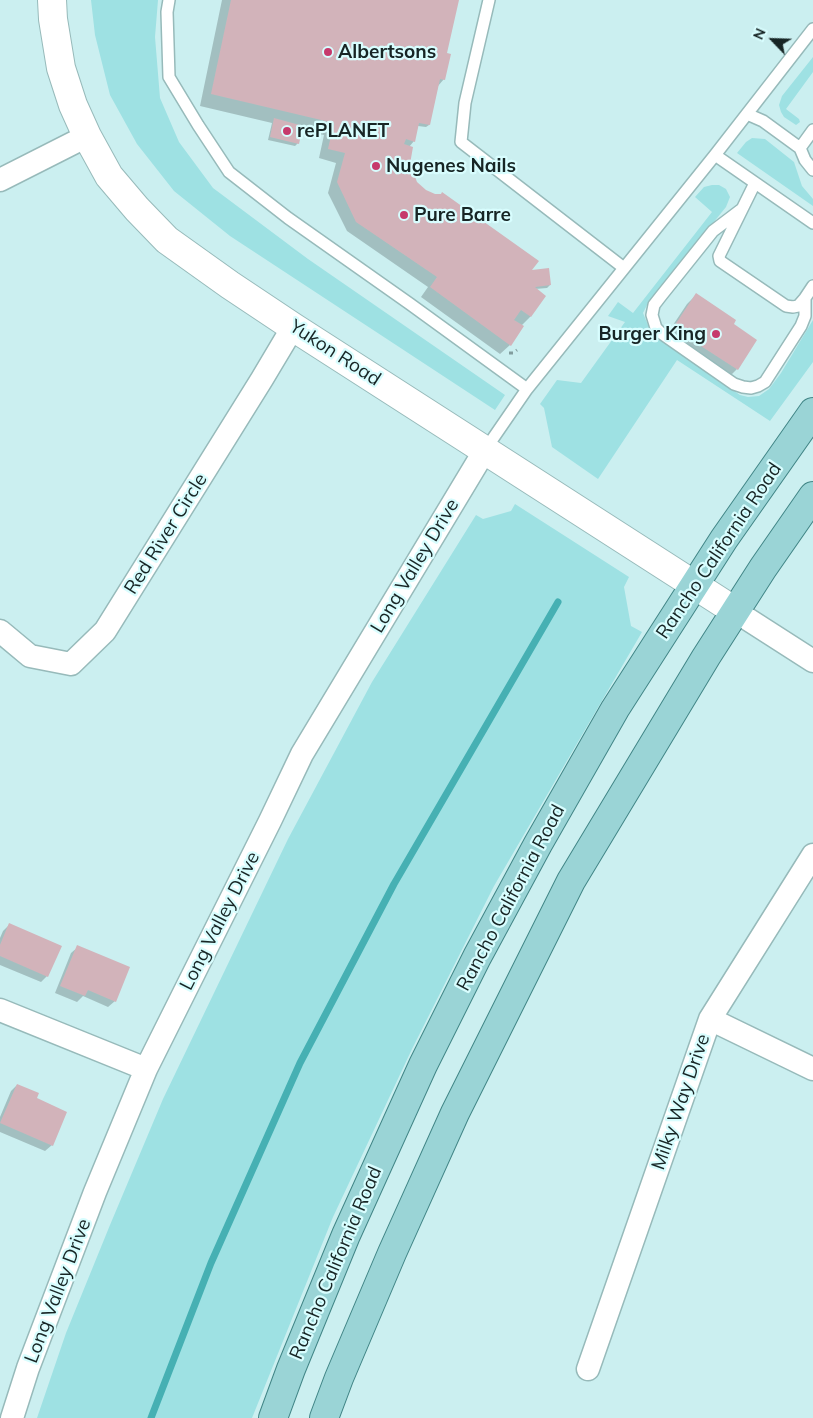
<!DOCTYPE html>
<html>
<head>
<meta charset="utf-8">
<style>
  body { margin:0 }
  #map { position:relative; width:813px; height:1418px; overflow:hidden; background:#cbeff0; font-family:Mulish,sans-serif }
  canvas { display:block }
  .north { position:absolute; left:748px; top:15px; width:50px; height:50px; -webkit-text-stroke:4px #d8fdfe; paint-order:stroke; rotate:294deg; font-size:14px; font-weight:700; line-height:20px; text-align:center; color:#172525 }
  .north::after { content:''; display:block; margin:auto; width:18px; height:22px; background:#172525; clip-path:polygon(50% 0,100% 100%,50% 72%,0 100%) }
</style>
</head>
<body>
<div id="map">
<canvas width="813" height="1418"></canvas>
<div class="north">N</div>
</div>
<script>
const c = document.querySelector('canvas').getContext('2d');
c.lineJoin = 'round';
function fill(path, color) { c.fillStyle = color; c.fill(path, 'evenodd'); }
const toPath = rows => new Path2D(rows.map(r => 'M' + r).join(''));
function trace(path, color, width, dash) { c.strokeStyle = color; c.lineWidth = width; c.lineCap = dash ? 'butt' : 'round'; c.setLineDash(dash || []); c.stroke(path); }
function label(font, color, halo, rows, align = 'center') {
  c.font = font + ' Mulish,sans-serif'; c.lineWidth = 4.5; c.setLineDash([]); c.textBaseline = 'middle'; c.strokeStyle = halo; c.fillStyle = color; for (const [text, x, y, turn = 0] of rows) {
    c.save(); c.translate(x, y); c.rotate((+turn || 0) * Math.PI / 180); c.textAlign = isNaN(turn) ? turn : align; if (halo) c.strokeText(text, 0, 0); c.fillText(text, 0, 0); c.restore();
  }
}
fill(toPath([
  [91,0,158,0,155,37,160,98,179,142,213,188,308,259,505,395,495,410,230,236,174,191,137,144,110,95,95,35],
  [813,57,813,72,786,109,799,119,800,122,796,125,784,117,781,112,779,105,782,96],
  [752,138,765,139,794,162,802,186,813,199,813,206,737,153,746,142],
  [712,185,719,185,726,189,730,197,726,207,648,303,643,313,650,330,657,337,740,395,748,397,759,396,769,389,781,373,813,320,813,362,770,421,677,360,598,479,552,447,544,408,540,404,557,380,581,383,625,322,608,316,618,302,633,313,712,212,695,197,704,187],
  [515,504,629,577,624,587,631,626,642,632,494,886,412,1049,333,1217,252,1418,37,1418,66,1333,110,1225,163,1099,288,839,372,682,476,515,483,519,511,511]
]), '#9ee1e3');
fill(toPath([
  [222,0,457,0,446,53,444,79,438,86,429,125,426,127,418,126,414,141,409,147,408,164,416,183,550,285,547,288,535,289,545,296,530,317,521,326,510,345,500,354,421,297,428,287,347,231,328,193,336,163,319,158,324,135,301,130,298,143,295,146,268,140,272,123,200,106],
  [696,295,732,324,756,340,737,369,727,379,665,337,687,304],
  [9,925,47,976,41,982,0,965,0,938,3,931],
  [78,947,115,1001,108,1007,83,996,77,1002,55,993,71,953],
  [17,1085,35,1099,52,1145,45,1151,0,1132,0,1117,11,1091]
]), '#0003');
trace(toPath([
  [151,1418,211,1263,300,1063,394,884,558,602]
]), '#46b0b3', 7);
fill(toPath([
  [231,0,459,0,447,53,451,54,445,80,440,79,430,125,419,123,415,142,406,139,404,144,413,147,410,164,417,182,426,190,435,194,441,194,442,192,539,261,532,270,549,268,551,285,535,287,546,296,531,317,521,310,514,320,524,326,511,346,430,287,437,277,356,222,337,182,345,153,328,149,334,123,211,94],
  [274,118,303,126,299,144,270,137],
  [696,293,736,320,734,324,757,340,738,370,673,328],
  [9,923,62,946,48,977,0,956,0,945],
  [77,945,130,967,116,1002,88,990,85,996,60,986],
  [17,1084,39,1093,37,1098,67,1112,53,1146,0,1123]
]), '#d2b3ba');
const service = toPath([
  [169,0,167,12,169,77,198,125,229,172,288,218,410,304,527,389],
  [489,0,465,103,461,142,624,268],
  [747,114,763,121,800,148,813,130],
  [800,148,805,160,813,170],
  [715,155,813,223],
  [755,183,719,256,720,261,786,306,793,307,798,306,805,298,813,286],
  [742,209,713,231,661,296,654,305,652,315,656,328,661,333,734,384,743,387,751,388,758,386,765,382,801,326,805,316,805,298],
  [485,450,527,389,715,155,813,29]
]);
const minor = toPath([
  [0,180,87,136],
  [735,611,813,661],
  [0,631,30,656,71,664,105,631,262,379,293,327],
  [0,1010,146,1069],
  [710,1019,813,1069],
  [588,1369,710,1019,813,855],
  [12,1418,28,1368,95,1192,146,1069,270,821,302,754,485,450]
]);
const tertiary = toPath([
  [52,0,53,19,61,68,73,105,87,136,109,176,137,209,167,240,230,285,293,327,735,611]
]);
const primary = toPath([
  [273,1418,291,1369,346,1235,423,1065,477,957,538,844,615,709,724,539,813,412],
  [324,1418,339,1378,392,1253,455,1113,571,881,706,657,763,568,813,496]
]);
trace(service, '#97baba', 14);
trace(minor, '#97baba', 25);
trace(tertiary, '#97baba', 30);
trace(primary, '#418586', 30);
trace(toPath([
  [509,353,513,353,517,350]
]), '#829d9e', 3, [4, 4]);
trace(service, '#fff', 11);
trace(minor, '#fff', 22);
trace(tertiary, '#fff', 28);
trace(primary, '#9ad4d6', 28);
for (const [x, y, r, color] of [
  [328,52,5,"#c63a6c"],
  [287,131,5,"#c63a6c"],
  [376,166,5,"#c63a6c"],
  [404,215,5,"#c63a6c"],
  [716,334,5,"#c63a6c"]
]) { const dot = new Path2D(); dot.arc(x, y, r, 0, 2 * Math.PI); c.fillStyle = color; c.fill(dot); trace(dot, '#d8fdfe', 2); }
label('bold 19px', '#172525', '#d8fdfe', [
  ["Albertsons",338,52],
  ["rePLANET",297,131],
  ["Nugenes Nails",386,166],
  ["Pure Barre",414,215],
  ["Burger King",706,334,"right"]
], 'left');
label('19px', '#172525', '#d8fdfe', [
  ["Yukon Road",335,353,33],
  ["Red River Circle",166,534,-58],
  ["Rancho California Road",719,551,-56],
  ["Long Valley Drive",415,566,-59],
  ["Rancho California Road",511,898,-62],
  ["Long Valley Drive",220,921,-63],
  ["Milky Way Drive",681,1102,-71],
  ["Rancho California Road",336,1263,-67],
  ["Long Valley Drive",58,1291,-69]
]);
</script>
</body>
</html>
